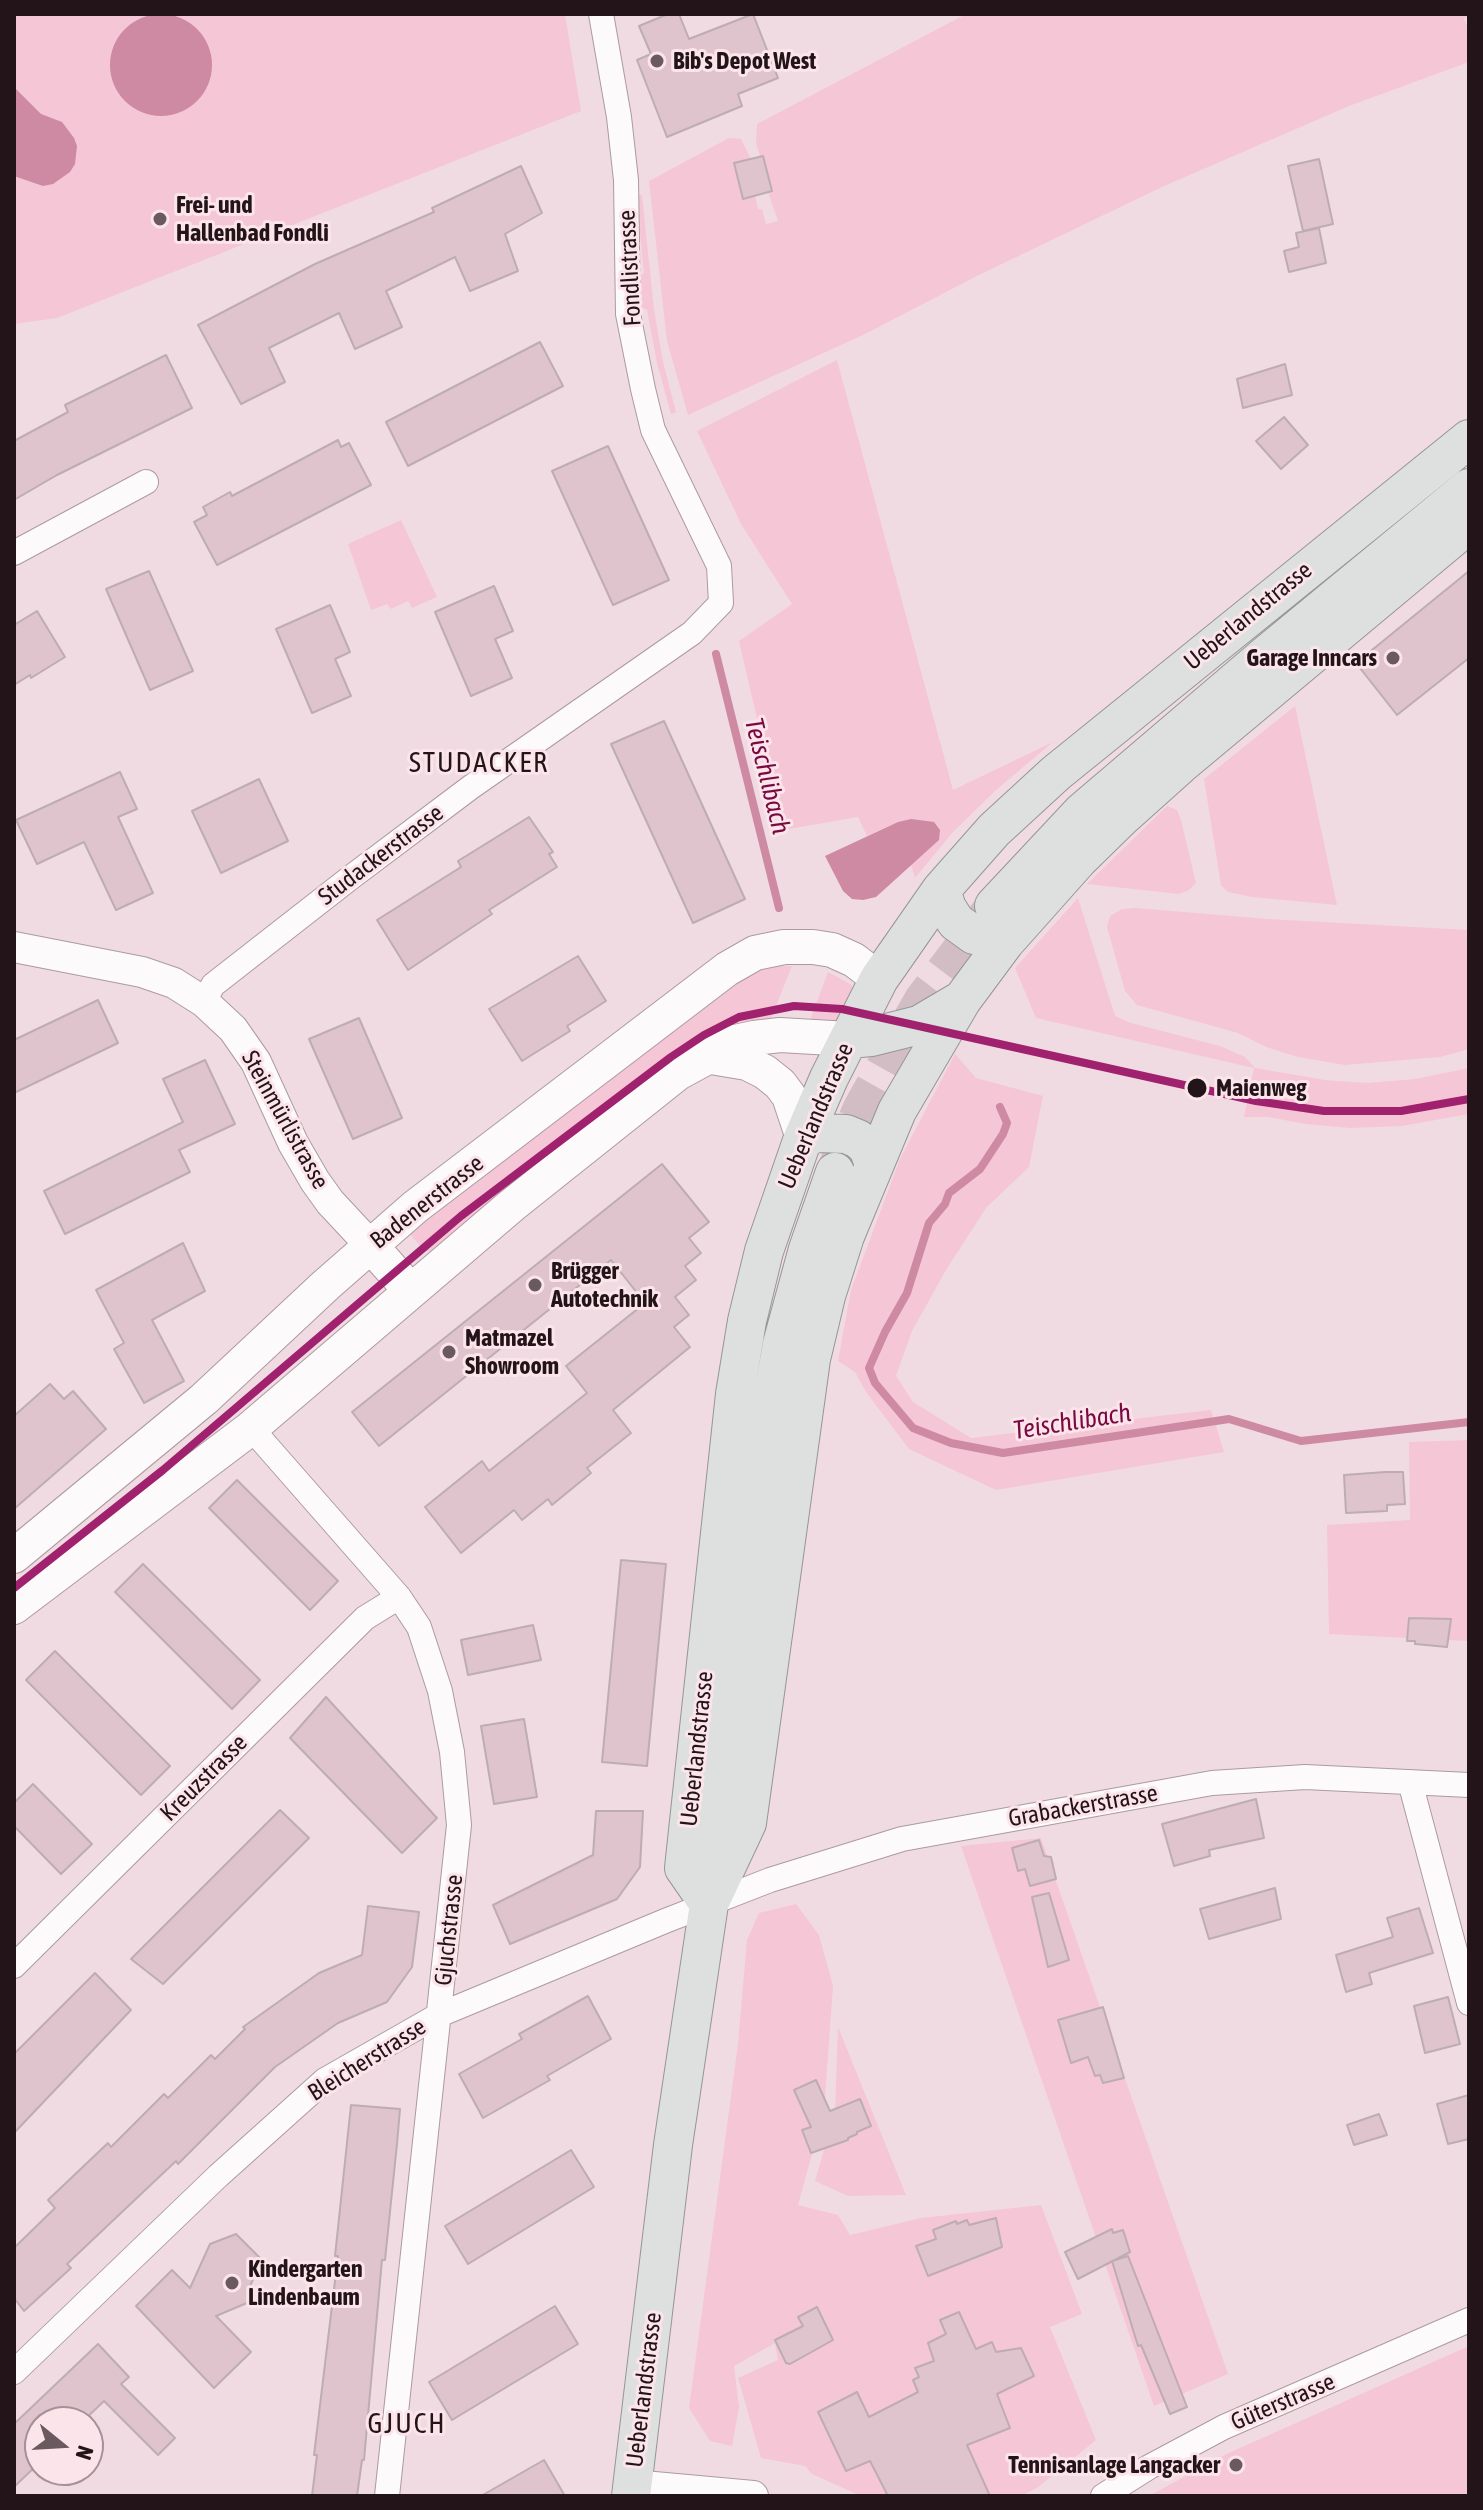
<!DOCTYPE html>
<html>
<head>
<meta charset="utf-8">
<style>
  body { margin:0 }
  #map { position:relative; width:1483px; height:2510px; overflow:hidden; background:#f1dbe2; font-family:"Asap Condensed",sans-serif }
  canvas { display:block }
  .frame { position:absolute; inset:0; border:16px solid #221419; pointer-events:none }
  .north { position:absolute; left:24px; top:2406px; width:80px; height:80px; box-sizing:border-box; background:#fce4eb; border:2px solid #a59197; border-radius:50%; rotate:108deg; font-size:22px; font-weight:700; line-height:32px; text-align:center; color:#221419 }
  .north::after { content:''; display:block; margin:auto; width:28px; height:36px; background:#6a5a5f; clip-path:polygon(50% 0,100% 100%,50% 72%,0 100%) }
</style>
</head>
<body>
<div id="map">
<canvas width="1483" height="2510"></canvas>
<div class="frame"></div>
<div class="north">N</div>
</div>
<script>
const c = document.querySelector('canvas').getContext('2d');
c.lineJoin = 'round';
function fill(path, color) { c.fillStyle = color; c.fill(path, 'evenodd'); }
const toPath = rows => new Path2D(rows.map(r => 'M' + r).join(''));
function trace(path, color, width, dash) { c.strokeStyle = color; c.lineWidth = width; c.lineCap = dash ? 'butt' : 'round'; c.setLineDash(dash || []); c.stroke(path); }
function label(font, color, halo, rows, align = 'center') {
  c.font = font + ' "Asap Condensed",sans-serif'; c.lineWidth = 6; c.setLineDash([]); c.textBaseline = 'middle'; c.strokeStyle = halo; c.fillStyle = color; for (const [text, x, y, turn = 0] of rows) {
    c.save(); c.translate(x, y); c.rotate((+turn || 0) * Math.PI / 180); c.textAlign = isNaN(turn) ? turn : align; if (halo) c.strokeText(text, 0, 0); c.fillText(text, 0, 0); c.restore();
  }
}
fill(toPath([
  [14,14,565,14,581,111,57,318,14,324],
  [966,14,1468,14,1469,17,1464,18,1469,31,1469,62,1349,106,1162,187,979,275,865,334,688,415,667,341,649,181,729,138,741,139,751,159,734,163,743,198,755,195,758,209,762,209,766,224,778,221,768,192,772,191,763,156,760,156,756,143,757,124],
  [636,194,642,195,654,309,663,362,676,412,671,414,657,363,647,310,636,304,633,281,644,273],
  [837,360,953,790,1053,742,996,790,953,832,915,878,911,865,939,840,911,819,898,822,867,836,858,817,783,830,739,641,792,604,741,524,697,431],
  [401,520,437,597,412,608,408,601,391,609,387,604,371,610,348,544],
  [1295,706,1337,905,1252,897,1228,892,1221,885,1204,779],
  [1167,806,1177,810,1181,820,1196,883,1189,890,1179,894,1087,884],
  [1078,898,1115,1016,1131,1023,1220,1046,1245,1057,1255,1068,1325,1080,1367,1083,1415,1079,1469,1068,1469,1114,1402,1126,1350,1128,1306,1124,1268,1117,1244,1117,1254,1068,1036,1018,1015,968],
  [1136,908,1268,919,1469,930,1469,1049,1440,1057,1345,1065,1298,1057,1266,1047,1238,1033,1137,1005,1125,991,1107,927,1110,916,1122,909],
  [779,966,792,966,768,1026,587,1127,487,1203,432,1252,425,1251,409,1233,410,1228,740,980,762,970],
  [828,972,852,985,848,1020,808,1026],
  [955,1054,976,1078,1043,1096,1029,1167,986,1208,946,1270,912,1331,896,1376,913,1402,971,1438,1211,1410,1224,1452,996,1490,909,1449,866,1392,855,1372,838,1361,851,1290,900,1159],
  [1469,1440,1469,1641,1329,1634,1327,1525,1410,1520,1409,1442],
  [1041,1838,1228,2374,1154,2406,961,1846],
  [796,1904,819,1935,833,1986,824,2110,798,2205,838,2215,850,2235,921,2218,1041,2205,1082,2314,1050,2327,1096,2440,1037,2488,1021,2496,861,2496,812,2474,805,2466,761,2458,738,2378,778,2360,775,2343,734,2366,739,2407,732,2446,710,2441,689,2408,738,2044,747,1940,759,1913],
  [838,2027,906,2195,848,2196,815,2181,835,2112],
  [1469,2346,1469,2496,1149,2496,1222,2456]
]), '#f5c6d5');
fill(toPath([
  '110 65a51 51 0 1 1 102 0a51 51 0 1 1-102 0Z',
  [14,87,41,114,62,122,74,138,77,146,75,164,70,172,53,184,43,186,14,176],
  [911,819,934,822,940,830,939,840,876,897,863,900,852,899,843,891,825,856,898,822]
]), '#cd8aa2');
trace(toPath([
  [716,654,779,908],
  [1000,1107,1007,1123,1003,1134,980,1169,949,1193,945,1204,929,1223,907,1293,885,1332,869,1368,875,1383,913,1428,951,1443,1003,1453,1229,1419,1301,1441,1469,1422]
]), '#cd8aa2', 8);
const building = toPath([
  [668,14,679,14,689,39,753,14,778,78,738,94,742,106,667,137,637,60,651,54,639,26,668,14],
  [763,156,772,191,743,199,734,163,763,156],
  [1319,159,1333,224,1303,231,1288,166,1319,159],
  [521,166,542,213,505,234,518,271,470,291,455,257,386,291,402,327,355,349,339,313,269,348,285,382,241,404,198,325,315,264,434,212,432,208,521,166],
  [1319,228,1326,263,1289,272,1284,251,1299,247,1296,233,1319,228],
  [540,342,563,386,408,466,386,422,540,342],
  [166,355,192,408,57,475,14,500,14,441,68,412,65,405,166,355],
  [1285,364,1292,395,1243,408,1237,379,1285,364],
  [1284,417,1308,445,1281,469,1256,441,1284,417],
  [338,440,341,447,349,443,371,485,217,565,194,522,207,515,203,507,230,492,232,496,338,440],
  [608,446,669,580,613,605,552,471,608,446],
  [149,571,193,671,150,690,106,589,149,571],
  [1469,571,1469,658,1397,715,1356,663,1469,571],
  [494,586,513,631,495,639,512,678,471,696,435,612,494,586],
  [330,605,350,652,335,659,351,696,312,713,276,629,330,605],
  [37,611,65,657,31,678,30,675,14,685,14,625,37,611],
  [664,721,745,899,693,923,611,744,664,721],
  [120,772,137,809,118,817,153,893,116,910,84,842,37,864,16,820,120,772],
  [259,779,288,841,221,873,192,811,259,779],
  [529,817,553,852,549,854,557,867,489,910,492,914,408,970,377,920,461,867,458,861,529,817],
  [578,956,606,1001,567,1026,570,1031,522,1061,489,1009,578,956],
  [98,1000,118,1043,14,1093,14,1040,98,1000],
  [359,1018,402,1118,353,1139,309,1039,359,1018],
  [205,1060,235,1124,179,1150,190,1172,65,1234,44,1191,183,1122,163,1079,205,1060],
  [662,1164,709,1222,689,1238,701,1253,685,1266,696,1280,675,1297,689,1315,674,1327,690,1347,613,1410,631,1433,587,1468,591,1473,552,1505,548,1499,522,1520,514,1510,461,1553,425,1507,482,1461,489,1471,587,1393,566,1366,645,1303,611,1260,379,1446,352,1412,662,1164],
  [183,1243,205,1291,152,1320,184,1381,144,1403,114,1349,124,1343,96,1290,183,1243],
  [50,1384,64,1399,73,1391,106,1429,14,1509,14,1416,50,1384],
  [1385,1472,1403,1472,1405,1504,1387,1505,1387,1511,1346,1513,1344,1475,1385,1472],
  [237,1480,338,1581,310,1610,209,1508,237,1480],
  [621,1560,666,1564,647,1766,602,1762,621,1560],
  [143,1564,260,1680,232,1709,115,1592,143,1564],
  [1409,1618,1451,1619,1447,1647,1415,1644,1415,1641,1407,1641,1409,1618],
  [533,1625,541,1660,468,1675,461,1640,533,1625],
  [55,1651,170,1766,141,1795,26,1680,55,1651],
  [326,1697,437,1818,402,1853,290,1738,326,1697],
  [524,1719,537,1797,494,1804,481,1726,524,1719],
  [33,1784,92,1844,61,1874,14,1826,14,1803,33,1784],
  [1256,1799,1264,1838,1209,1850,1210,1856,1174,1866,1162,1824,1256,1799],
  [280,1810,309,1838,163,1984,131,1959,280,1810],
  [596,1811,643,1811,640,1867,617,1899,510,1944,493,1905,593,1855,596,1811],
  [1039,1840,1044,1856,1051,1857,1056,1879,1030,1886,1025,1869,1018,1871,1012,1848,1039,1840],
  [1275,1888,1281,1919,1209,1939,1200,1909,1275,1888],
  [1049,1893,1069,1960,1048,1967,1032,1897,1049,1893],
  [368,1906,419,1912,412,1967,387,2002,338,2023,275,2067,178,2164,176,2161,67,2264,71,2268,24,2311,14,2298,14,2248,55,2208,48,2200,108,2143,111,2147,164,2094,168,2098,211,2055,215,2059,245,2029,243,2027,319,1973,362,1955,368,1906],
  [1419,1908,1433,1953,1369,1973,1372,1984,1346,1992,1336,1955,1393,1937,1387,1918,1419,1908],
  [95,1973,131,2010,14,2133,14,2054,95,1973],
  [588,1996,611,2039,547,2076,550,2080,483,2118,459,2074,522,2039,519,2034,588,1996],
  [1448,1997,1460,2044,1425,2053,1414,2006,1448,1997],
  [1103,2007,1124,2078,1103,2083,1100,2075,1095,2076,1088,2057,1071,2063,1058,2020,1103,2007],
  [816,2080,830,2111,860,2099,871,2126,857,2132,857,2134,848,2138,848,2140,811,2153,802,2130,811,2127,794,2090,816,2080],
  [1469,2095,1469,2139,1448,2144,1437,2104,1469,2095],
  [351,2105,400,2109,397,2144,385,2260,382,2260,364,2460,362,2460,357,2496,312,2496,317,2455,314,2455,338,2256,335,2256,351,2105],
  [1379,2114,1387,2135,1354,2145,1347,2125,1379,2114],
  [571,2150,594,2187,468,2264,445,2226,571,2150],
  [996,2218,1002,2247,928,2276,916,2246,936,2239,933,2230,956,2221,957,2224,967,2220,969,2225,996,2218],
  [1112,2229,1113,2233,1123,2230,1130,2252,1078,2279,1065,2252,1112,2229],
  [236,2234,262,2260,250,2286,254,2300,216,2316,251,2352,214,2388,136,2306,172,2270,190,2288,210,2244,236,2234],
  [1128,2256,1187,2407,1170,2414,1141,2345,1138,2346,1112,2261,1128,2256],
  [555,2306,578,2344,452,2420,429,2382,555,2306],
  [817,2307,833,2340,790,2364,786,2363,775,2340,803,2326,798,2317,817,2307],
  [959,2312,976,2349,992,2342,996,2352,1021,2348,1034,2376,997,2394,1010,2428,967,2445,990,2496,888,2496,870,2461,846,2471,818,2412,857,2392,869,2417,918,2392,913,2380,919,2377,915,2368,934,2361,928,2343,946,2334,940,2320,959,2312],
  [98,2344,129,2377,121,2384,175,2438,158,2455,104,2401,82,2422,40,2422,40,2462,14,2487,14,2424,98,2344],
  [544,2460,565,2496,481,2496,544,2460]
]);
fill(building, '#dfc4cd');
trace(building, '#bdadb2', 2);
trace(toPath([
  [835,1172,862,1108,923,1000,993,908]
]), '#d2bdc4', 38, [38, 19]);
const minor = toPath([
  [14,553,146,482],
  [204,1002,213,985,350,878,471,787,692,633,721,603,719,566,653,430,643,389,628,314,626,180,619,117,601,14],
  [251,1428,399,1597,419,1627,440,1691,452,1752,459,1825,387,2496],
  [1410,1782,1469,2003],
  [14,1966,365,1618,399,1597],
  [14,2372,218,2176,325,2080,439,2015,665,1921,770,1880,902,1839,1212,1783,1305,1777,1469,1785],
  [1103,2496,1149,2467,1224,2427,1469,2320]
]);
const tertiary = toPath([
  [14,947,142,972,174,983,204,1002,233,1029,256,1062,293,1143,315,1181,330,1202,371,1246],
  [632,2485,753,2496]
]);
const secondary = toPath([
  [711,1057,747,1063,765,1072,780,1084,789,1096,803,1138],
  [371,1246,411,1291],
  [14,1556,204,1399,326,1285,415,1207,727,969,755,953,784,947,813,947,832,950,854,960,879,979],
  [14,1607,251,1428,511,1206,678,1073,735,1042,754,1038,780,1035,849,1039]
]);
const primary = toPath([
  [941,890,947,908,956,922,974,935,1005,942],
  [994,906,1082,812,1266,655,1469,488],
  [849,1039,871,1037,919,1025,958,1002],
  [803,1138,817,1133,846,1134,858,1139,868,1148,874,1164],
  [709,1904,684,1868,735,1394,747,1321,764,1251,803,1138,829,1078,879,979,941,890,994,830,1056,773,1469,439],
  [709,1904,747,1823,811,1359,826,1296,845,1236,897,1111,962,1000,1005,942,1078,860,1123,816,1180,765,1469,524],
  [631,2496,673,2145,709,1904,762,1461,782,1344,808,1249,835,1172]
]);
trace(minor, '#ab9ba0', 26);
trace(tertiary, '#ab9ba0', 32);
trace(secondary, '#ab9ba0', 36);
trace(primary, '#959696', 40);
trace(minor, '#fdfafb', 24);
trace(tertiary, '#fdfafb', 30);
trace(secondary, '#fdfafb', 34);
trace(primary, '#dde0df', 38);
trace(toPath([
  [14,1588,163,1470,461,1216,671,1057,704,1035,739,1017,794,1006,842,1009,1256,1101,1324,1111,1401,1111,1469,1099]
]), '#a0216e', 8);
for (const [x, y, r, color] of [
  [657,61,8,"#6a5a5f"],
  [160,219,8,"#6a5a5f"],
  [1393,658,8,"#6a5a5f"],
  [1197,1088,11,"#221419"],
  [535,1285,8,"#6a5a5f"],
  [449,1352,8,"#6a5a5f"],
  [232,2283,8,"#6a5a5f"],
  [1236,2465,8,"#6a5a5f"]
]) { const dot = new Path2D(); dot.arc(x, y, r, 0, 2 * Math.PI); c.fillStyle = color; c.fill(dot); trace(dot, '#fce4eb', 3); }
label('bold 24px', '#221419', '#fce4eb', [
  ["Bib's Depot West",673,61],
  ["Frei- und",176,205],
  ["Hallenbad Fondli",176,233],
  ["Garage Inncars",1377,658,"right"],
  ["Brügger",551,1271],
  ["Autotechnik",551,1299],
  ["Matmazel",465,1338],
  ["Showroom",465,1366],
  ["Kindergarten",248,2269],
  ["Lindenbaum",248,2297],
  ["Tennisanlage Langacker",1220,2465,"right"]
], 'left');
label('24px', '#221419', '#fce4eb', [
  ["Fondlistrasse",630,268,-93],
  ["Ueberlandstrasse",1248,616,-39],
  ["Studackerstrasse",381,855,-37],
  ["Ueberlandstrasse",816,1116,-67],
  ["Steinmürlistrasse",285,1120,61],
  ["Badenerstrasse",427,1202,-38],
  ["Ueberlandstrasse",697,1749,-84],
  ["Kreuzstrasse",204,1778,-45],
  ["Grabackerstrasse",1083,1806,-10],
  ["Gjuchstrasse",449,1930,-84],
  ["Bleicherstrasse",367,2060,-32],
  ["Ueberlandstrasse",644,2390,-83],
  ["Güterstrasse",1283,2402,-23]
]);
label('bold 24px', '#221419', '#fce4eb', [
  ["Maienweg",1216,1088]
], 'left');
label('italic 26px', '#780a41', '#fce4eb', [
  ["Teischlibach",767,776,76],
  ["Teischlibach",1072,1422,-9]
]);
c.letterSpacing = '2px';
label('28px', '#221419', '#fce4eb', [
  ["STUDACKER",479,763],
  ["GJUCH",407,2424]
]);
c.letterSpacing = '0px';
</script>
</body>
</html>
